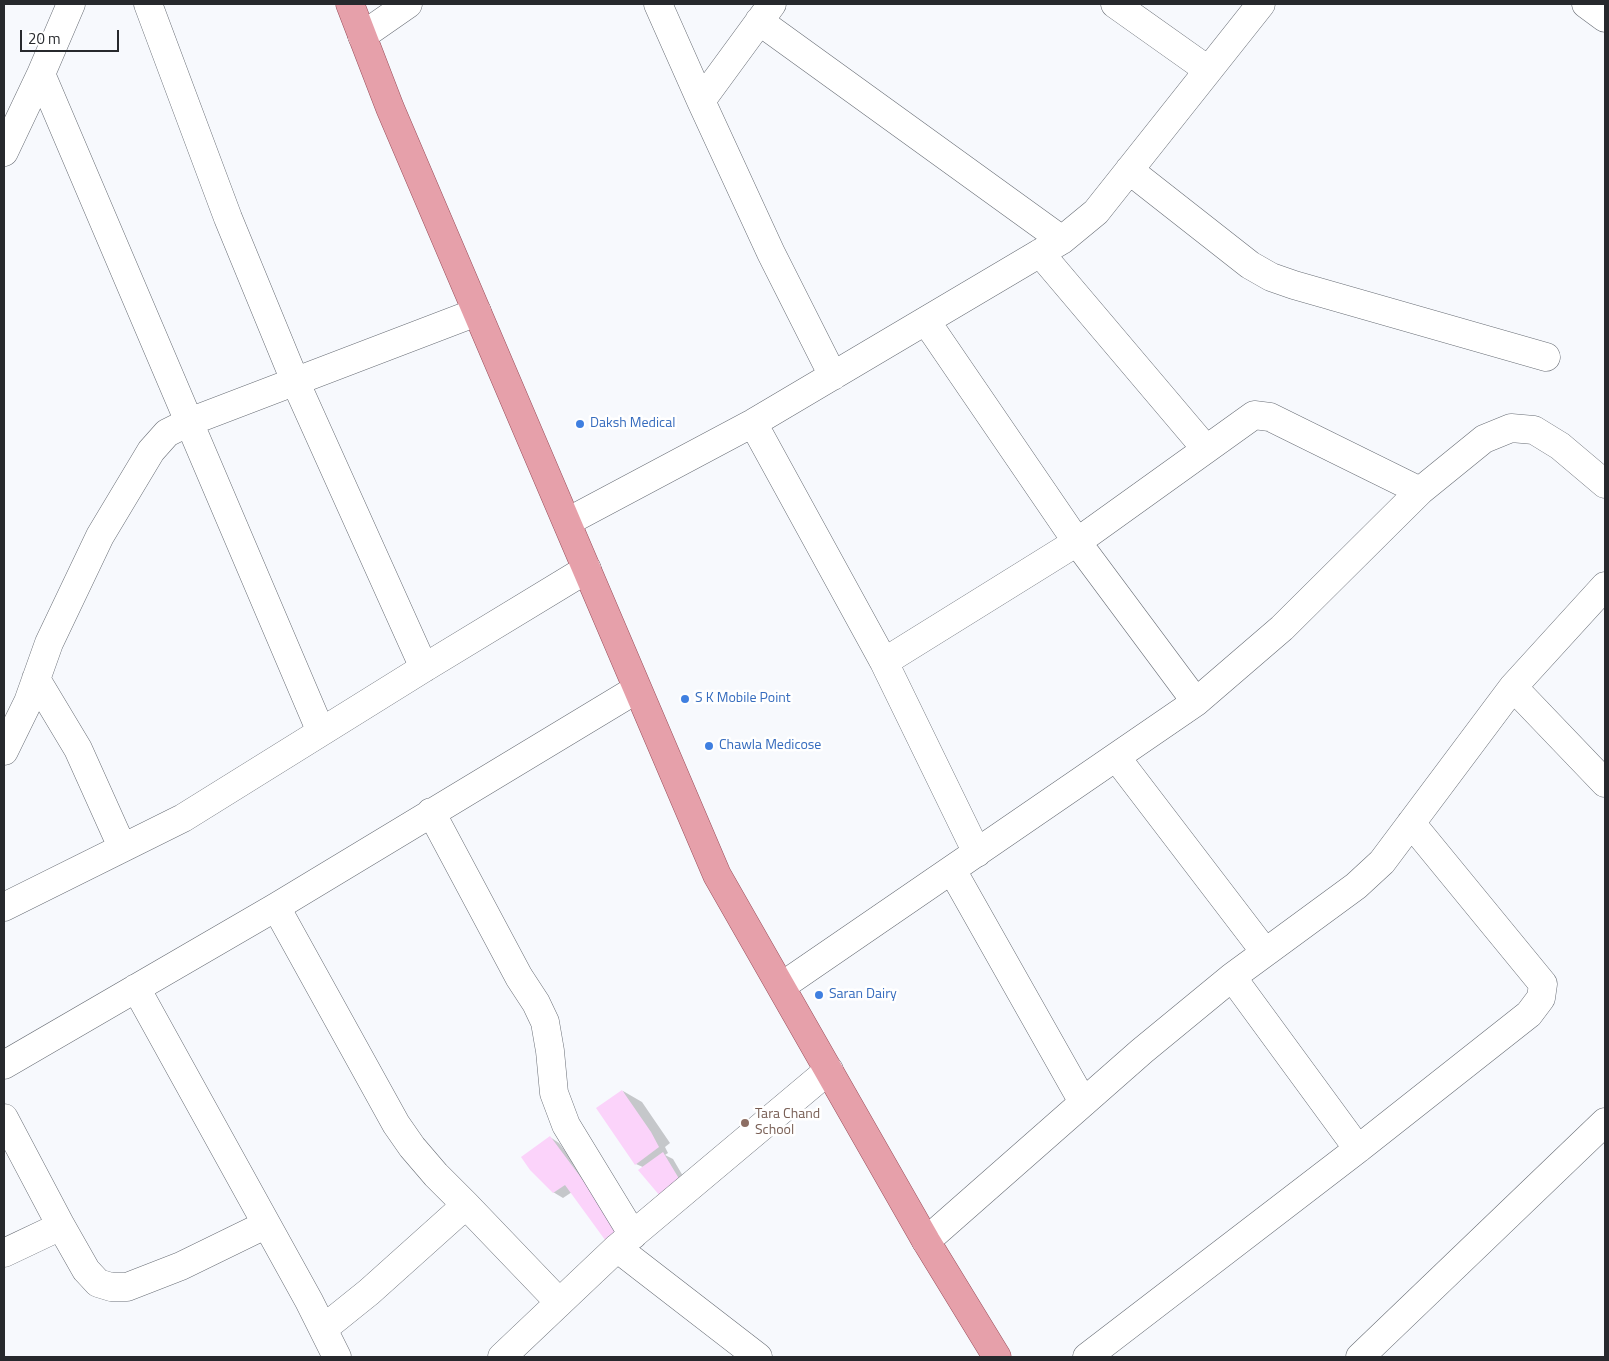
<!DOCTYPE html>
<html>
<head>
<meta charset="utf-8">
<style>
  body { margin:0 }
  #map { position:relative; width:1609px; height:1361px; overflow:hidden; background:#f7f9fd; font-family:"Titillium Web",sans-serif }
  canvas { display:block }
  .frame { position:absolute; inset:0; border:5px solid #27292d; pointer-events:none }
  .scale { position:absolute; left:20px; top:30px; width:99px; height:22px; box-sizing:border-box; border:2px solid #27292d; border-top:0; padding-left:6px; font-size:15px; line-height:18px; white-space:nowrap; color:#27292d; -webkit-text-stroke:4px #fff; paint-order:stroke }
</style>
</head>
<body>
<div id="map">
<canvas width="1609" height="1361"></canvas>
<div class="frame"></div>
<div class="scale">20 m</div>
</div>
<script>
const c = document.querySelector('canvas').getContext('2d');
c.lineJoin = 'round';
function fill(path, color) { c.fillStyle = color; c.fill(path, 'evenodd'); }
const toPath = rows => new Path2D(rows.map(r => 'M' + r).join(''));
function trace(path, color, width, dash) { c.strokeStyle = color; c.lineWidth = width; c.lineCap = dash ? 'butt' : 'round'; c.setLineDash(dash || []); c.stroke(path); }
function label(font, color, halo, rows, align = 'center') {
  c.font = font + ' "Titillium Web",sans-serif'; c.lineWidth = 5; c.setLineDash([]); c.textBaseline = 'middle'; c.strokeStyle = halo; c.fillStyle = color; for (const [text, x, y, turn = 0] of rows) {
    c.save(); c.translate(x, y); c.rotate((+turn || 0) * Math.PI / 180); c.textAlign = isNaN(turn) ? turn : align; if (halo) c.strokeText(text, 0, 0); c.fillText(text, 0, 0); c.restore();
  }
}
fill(toPath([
  [623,1091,642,1102,670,1143,665,1147,668,1153,665,1155,673,1159,690,1188,636,1164],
  [550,1137,559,1143,597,1194,572,1192,563,1198,553,1192]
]), '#0003');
fill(toPath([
  [622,1090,651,1132,659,1147,635,1165,596,1108],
  [550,1136,588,1187,620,1235,608,1244,565,1185,553,1193,530,1170,521,1157],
  [663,1152,681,1182,660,1196,638,1170]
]), '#fbd3fa');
const minor = toPath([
  [148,4,228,218,295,381,424,668],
  [658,4,701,101,771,253,833,376],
  [1115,4,1208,70],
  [1586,4,1605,18],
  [759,21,1062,240],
  [362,36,408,4],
  [41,74,321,732],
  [701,101,772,4],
  [4,152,41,74,71,4],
  [1129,170,1250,265,1271,277,1294,285,1546,357],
  [1040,253,1206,449],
  [926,321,1077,542,1196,702],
  [753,423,884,662,1077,542,1254,415,1270,417,1420,491],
  [567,522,753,423,1062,240,1096,212,1261,4],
  [884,662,977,853],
  [36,679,78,749,122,847],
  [1513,687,1605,783],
  [4,751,28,702,49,643,100,536,151,451,167,433,189,422,477,312],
  [1116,757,1265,952],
  [431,812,519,977,536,1003,545,1022,550,1051,554,1093,566,1125,633,1235],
  [952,870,1083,1102],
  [4,907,183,818,424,668,587,569],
  [276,907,396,1124,412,1147,436,1175,466,1205,559,1302],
  [1232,977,1358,1149],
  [782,986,1196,702,1282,628,1420,491,1484,439,1511,428,1534,430,1560,446,1605,484],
  [136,988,309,1301,337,1357],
  [4,1065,276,907,637,689],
  [4,1118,61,1226,86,1270,98,1283,111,1287,127,1287,181,1266,265,1225],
  [926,1241,1142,1051,1232,977,1356,886,1382,862,1513,687,1605,586],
  [617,1248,758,1357],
  [4,1253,61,1226],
  [323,1329,369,1292,466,1205],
  [502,1357,617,1248,829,1070],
  [1087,1357,1358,1149,1529,1014,1541,998,1543,984,1411,823],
  [1360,1357,1605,1122]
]);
const major = toPath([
  [350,4,390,108,717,875,926,1241,997,1357]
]);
trace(minor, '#686d75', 29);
trace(major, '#994d5a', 29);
trace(minor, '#fff', 28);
trace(major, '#e6a0aa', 28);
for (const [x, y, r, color] of [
  [580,424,5,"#3f7fe0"],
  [685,699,5,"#3f7fe0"],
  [709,746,5,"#3f7fe0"],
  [819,995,5,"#3f7fe0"],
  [745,1123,5,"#8d6e63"]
]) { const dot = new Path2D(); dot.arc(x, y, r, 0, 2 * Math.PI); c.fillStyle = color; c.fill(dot); trace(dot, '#fff', 2); }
label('14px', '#366cbe', '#fff', [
  ["Daksh Medical",590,424],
  ["S K Mobile Point",695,699],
  ["Chawla Medicose",719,746],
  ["Saran Dairy",829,995]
], 'left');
label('14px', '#785e54', '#fff', [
  ["Tara Chand",755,1115],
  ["School",755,1131]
], 'left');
</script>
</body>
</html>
